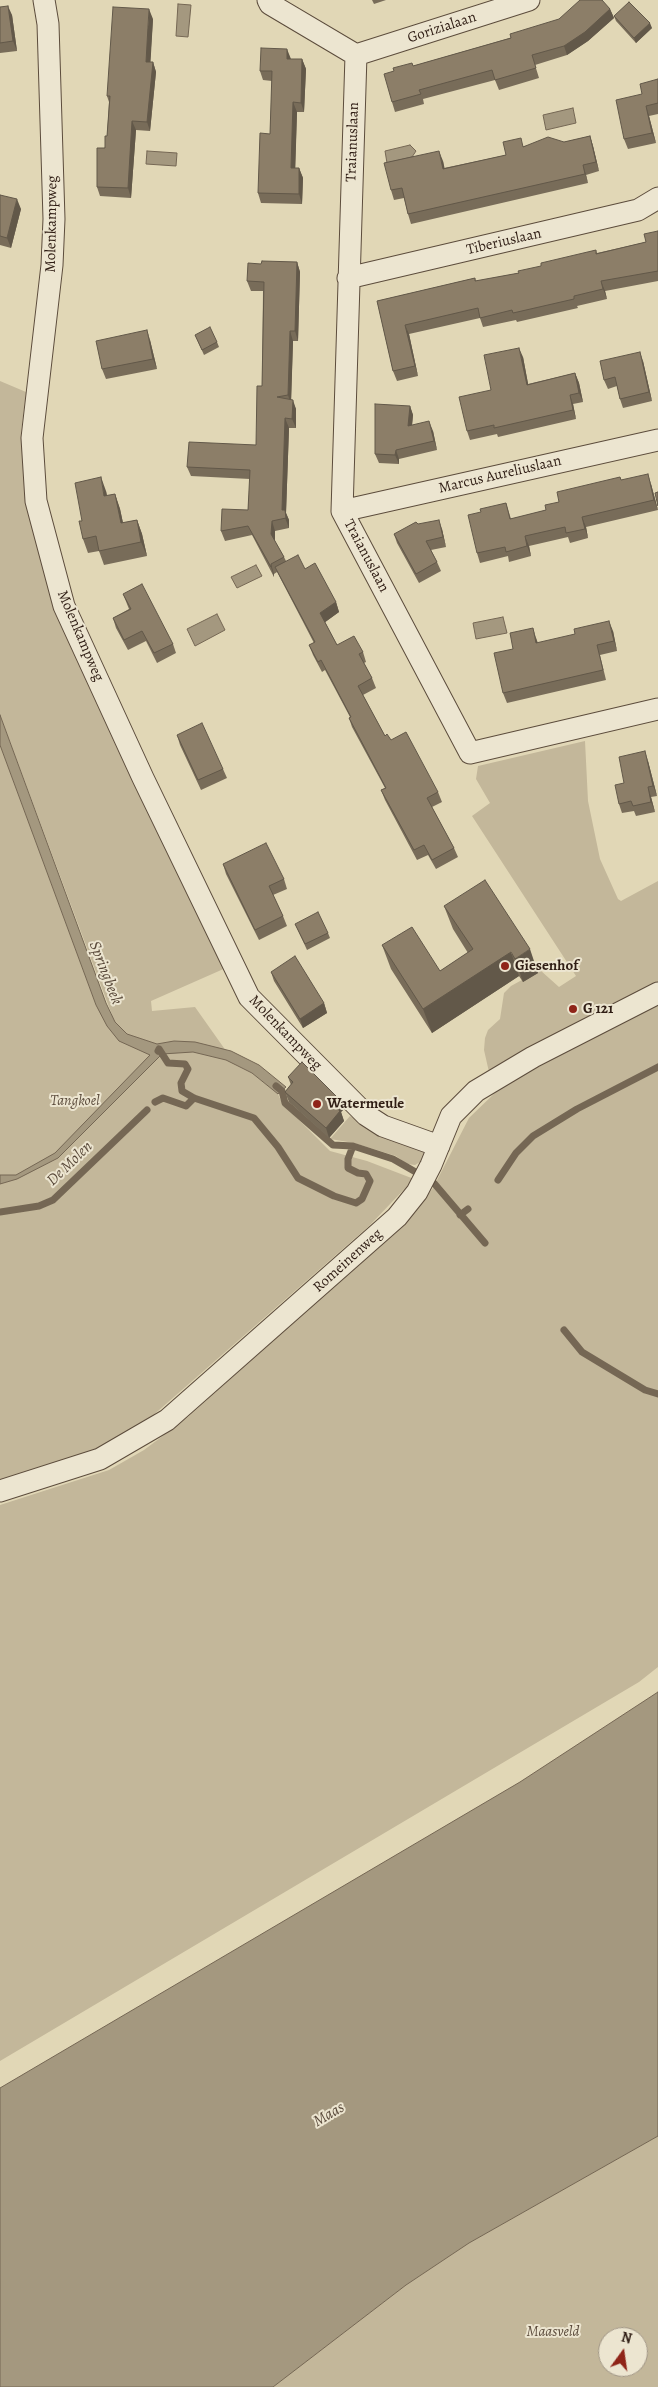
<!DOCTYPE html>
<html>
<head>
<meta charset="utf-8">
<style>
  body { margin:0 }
  #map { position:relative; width:658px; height:2387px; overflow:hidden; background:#e1d7b6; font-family:Alegreya,serif }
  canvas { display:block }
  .north { position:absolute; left:598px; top:2327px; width:50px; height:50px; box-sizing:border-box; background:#ece5d0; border:1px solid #a09585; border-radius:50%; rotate:14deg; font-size:14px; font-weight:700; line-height:20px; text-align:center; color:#2f1d14 }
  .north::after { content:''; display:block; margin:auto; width:18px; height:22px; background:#8f2418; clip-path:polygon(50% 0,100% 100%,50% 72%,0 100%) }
</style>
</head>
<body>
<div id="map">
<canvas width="658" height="2387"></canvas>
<div class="north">N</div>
</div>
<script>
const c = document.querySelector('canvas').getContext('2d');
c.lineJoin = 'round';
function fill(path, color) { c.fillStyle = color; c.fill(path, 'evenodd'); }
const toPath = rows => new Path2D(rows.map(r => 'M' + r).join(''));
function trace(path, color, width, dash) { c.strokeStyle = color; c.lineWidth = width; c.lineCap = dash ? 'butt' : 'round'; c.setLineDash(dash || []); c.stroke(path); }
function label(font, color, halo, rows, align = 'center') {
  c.font = font + ' Alegreya,serif'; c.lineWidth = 4; c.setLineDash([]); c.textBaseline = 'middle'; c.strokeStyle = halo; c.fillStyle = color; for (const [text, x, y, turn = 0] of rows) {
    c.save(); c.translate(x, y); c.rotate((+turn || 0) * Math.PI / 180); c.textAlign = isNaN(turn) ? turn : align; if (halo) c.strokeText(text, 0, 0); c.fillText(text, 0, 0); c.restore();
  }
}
fill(toPath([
  [0,381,26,392,21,433,35,526,228,967,151,1001,152,1011,195,1007,236,1065,252,1073,278,1094,282,1103,330,1151,367,1161,414,1179,369,1226,150,1418,111,1444,0,1482,0,745,96,1005,112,1015,0,715],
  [585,741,588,801,600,859,618,899,621,901,658,881,658,986,489,1072,484,1050,485,1038,488,1030,500,1019,504,993,511,986,540,970,559,987,576,976,472,816,490,803,476,779,478,766],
  [658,1005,658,1667,639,1682,0,2061,0,1505,109,1470,144,1450,188,1417,410,1218,433,1188,469,1118,502,1086,539,1063],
  [350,1116,380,1134,418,1146,428,1157,415,1165,407,1164,396,1156,354,1143,330,1139],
  [658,2136,658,2387,273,2387,406,2285,469,2243],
  [608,2337,638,2337,638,2367,608,2367]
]), '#c3b79a');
const water = toPath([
  [178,4,191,5,188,37,176,36,178,4],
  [573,108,576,123,546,130,543,115,573,108],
  [410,145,416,151,412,157,387,163,385,151,410,145],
  [147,151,177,153,176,166,146,164,147,151],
  [256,565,262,576,237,588,231,577,256,565],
  [217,614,225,630,195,646,187,629,217,614],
  [503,617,507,633,476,639,473,623,503,617],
  [0,715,106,1003,115,1022,127,1034,157,1044,174,1041,195,1042,231,1051,259,1065,286,1087,278,1094,252,1073,226,1060,193,1052,162,1054,58,1158,17,1179,0,1184,0,1175,16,1175,55,1153,150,1055,119,1041,107,1026,96,1005,0,745,0,715],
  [658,1692,658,2136,469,2243,406,2285,273,2387,0,2387,0,2088,520,1782,658,1692]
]);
fill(water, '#a4987f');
trace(water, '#756754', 1);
trace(toPath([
  [158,1051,159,1049,168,1063,185,1064,188,1069,181,1083,182,1091,194,1098,254,1118,278,1147,298,1178,334,1196,356,1203,362,1199,370,1181,366,1174,358,1173,348,1168,348,1159,353,1146],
  [276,1086,282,1091,285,1103,333,1145,353,1146,393,1159,433,1182,485,1243],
  [155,1102,163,1098,186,1106,194,1098],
  [498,1180,516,1153,533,1136,577,1109,658,1067],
  [0,1212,39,1206,53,1200,147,1110],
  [460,1215,468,1209],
  [564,1330,582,1352,645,1390,658,1394]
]), '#756754', 7);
const street = toPath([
  [44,0,48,24,54,219,52,265,32,438,36,501,64,606,143,778,249,997,366,1115,383,1126,439,1146],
  [268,0,270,4,356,55],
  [356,55,342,511,470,753,658,709],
  [356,55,529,0],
  [348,278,638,210,658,198],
  [342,511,658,440],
  [0,1491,100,1459,167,1420,397,1217,417,1192,431,1165,451,1116,476,1091,533,1057,658,993]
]);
trace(street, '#5c4c3c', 23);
trace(street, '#ece5d0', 21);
fill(toPath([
  [372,0,386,0,374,4],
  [0,7,12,15,17,51,0,53],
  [610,9,614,18,588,41,567,55,535,65,539,78,499,90,495,80,423,99,424,104,395,112,392,102,413,66],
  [614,16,652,28,636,43,616,21],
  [153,19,150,62,153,62,156,72,150,131,136,130,131,198,100,196,97,187,107,136,109,102,107,96],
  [291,59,302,59,306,69,304,112,297,112,295,168,299,168,303,178,302,204,261,203,258,193,270,134,272,81,263,80,260,71],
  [658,79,658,114,649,116,656,143,628,149,624,139],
  [590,136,593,146,599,171,586,175,588,183,411,224,408,214,404,198,394,200,391,190,443,161,444,168,506,155,524,146,564,142],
  [0,195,21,209,11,248,0,245],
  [658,231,658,281,605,291,607,299,577,306,578,308,517,322,516,320,483,327,480,318,409,334,418,376,397,381,393,371,377,301,475,278,476,281,519,273,596,250,597,253,646,242],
  [297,262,300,272,298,341,293,341,291,399,296,409,296,428,289,428,286,513,289,520,289,528,275,531,275,541,284,557,286,561,305,569,336,602,339,612,325,622,337,645,363,652,366,662,364,663,372,678,376,688,363,695,385,736,391,740,438,792,442,802,432,807,454,848,458,857,436,869,428,855,417,860,385,800,381,790,385,788,352,727,349,718,350,717,325,670,322,672,313,655,309,645,314,643,277,572,274,574,274,577,252,535,225,541,221,531,248,510,250,479,191,476,187,467,256,445,262,386,263,291,251,291,247,281,261,264],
  [195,335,217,342,219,347,204,355],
  [150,340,157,369,106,379,102,369],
  [523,357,528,384,575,373,579,383,583,402,573,404,576,419,498,437,497,434,470,440,467,431,491,390],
  [643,361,652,401,623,408,620,399,617,386,608,389,604,380],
  [410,406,413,415,412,425,433,431,437,450,399,459,399,464,379,463,375,454],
  [620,477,621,480,651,484,658,510,586,527,588,538,570,543,568,537,529,546,531,556,509,562,508,556,480,563,477,553,481,512,506,503,511,519,546,510,559,502],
  [106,491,107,496,115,494,120,509,123,523,137,520,142,534,147,556,104,565,99,551,88,553,83,539,82,521],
  [418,524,442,529,446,547,431,550,437,562,441,571,419,583,397,543,394,534],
  [123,594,173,644,176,653,157,663,146,641,128,650,116,628,113,618,129,609],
  [613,631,617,651,600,655,606,680,507,703,503,693,513,649,536,638,538,643],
  [177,735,223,769,227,778,201,790,180,745],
  [648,761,657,796,651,797,655,812,636,816,634,811,622,813,619,804,624,783],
  [223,864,284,879,287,889,273,895,283,916,287,926,259,940,226,874],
  [444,906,538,973,523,982,519,976,432,1033,391,969,382,945,440,971,468,953,453,929],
  [295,924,328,933,330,938,307,950],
  [271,972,324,1003,327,1013,303,1028,274,981],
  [288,1077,343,1110,341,1112,344,1121,329,1138,289,1102,285,1092,291,1085]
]), '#786c59');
fill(toPath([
  [8,6,12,15,17,51,13,41],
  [149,9,153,19,150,71,146,62],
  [610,9,614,18,588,41,567,55,564,46],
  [650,23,652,28,636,43,634,38],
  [287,49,291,59,290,69,287,59],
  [302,59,306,69,304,112,301,103],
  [153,62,156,72,150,131,147,122],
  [293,102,297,112,295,178,291,168],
  [646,106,649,116,656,143,652,133],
  [132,121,136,130,131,198,128,188],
  [590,136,593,146,599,171,596,162],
  [439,151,443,161,447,179,443,169],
  [583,165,586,175,588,183,585,174],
  [299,168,303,178,302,204,299,194],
  [17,199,21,209,11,248,7,238],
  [297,262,300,272,298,341,295,331],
  [601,281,605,291,607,299,603,289],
  [405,325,409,334,418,376,415,366],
  [147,330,150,340,157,369,153,359],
  [290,331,293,341,291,405,288,395],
  [519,348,523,357,530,394,527,385],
  [640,352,643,361,652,401,649,392],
  [575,373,579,383,583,402,579,393],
  [570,395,573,404,576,419,573,410],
  [293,400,296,409,296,428,292,419],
  [410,406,413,415,411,436,408,426],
  [285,418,289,428,286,513,289,520,289,528,282,510],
  [429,421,433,431,437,450,434,441],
  [396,450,399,459,399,464,395,455],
  [648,474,651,484,658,510,654,500],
  [101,477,106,491,110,511,104,496],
  [115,494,120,509,126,537,121,523],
  [582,517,586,527,588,538,585,529],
  [137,520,142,534,147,556,141,542],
  [439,520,442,529,446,547,443,537],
  [272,521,275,531,275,544,271,534],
  [525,536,529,546,531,556,527,546],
  [271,564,274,574,274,577,271,567],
  [336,602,339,612,324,623,320,613],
  [609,621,613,631,617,651,614,641],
  [533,628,536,638,540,653,536,643],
  [645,751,648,761,657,796,653,786],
  [648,787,651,797,655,812,651,802],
  [530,949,538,973,523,982,515,959],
  [511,952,519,976,432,1033,423,1009],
  [324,1003,327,1013,303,1028,300,1019],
  [340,1100,343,1110,341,1112,344,1121,329,1138,326,1128,334,1106]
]), '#625849');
const building = toPath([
  [580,0,602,0,610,9,585,32,564,46,532,55,536,68,495,80,492,70,419,90,421,94,392,102,384,74,394,71,393,68,412,63,413,66,511,38,510,34,559,19,580,0],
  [629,2,650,23,634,38,614,16,629,2],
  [8,6,13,41,0,43,0,7,8,6],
  [113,7,149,9,146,62,153,62,147,122,132,121,128,188,97,187,97,148,105,148,105,136,107,136,110,96,107,96,113,7],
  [261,48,287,49,287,59,302,59,301,103,293,102,291,168,299,168,299,194,258,193,260,133,270,134,272,71,260,71,261,48],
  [658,79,658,103,646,106,652,133,624,139,616,100,642,94,640,84,658,79],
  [590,136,596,162,583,165,585,174,408,214,402,188,391,190,384,163,439,151,443,169,506,155,503,142,521,138,523,147,548,137,564,142,590,136],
  [0,195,17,199,7,238,0,236,0,195],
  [658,231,658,271,601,281,603,289,574,296,574,299,513,313,512,310,480,318,478,308,405,325,415,366,393,371,377,301,475,278,475,281,519,273,518,271,541,266,541,263,596,250,596,254,646,242,644,234,658,231],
  [262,261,297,262,295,331,290,331,288,395,277,397,293,400,292,419,285,418,282,510,285,510,286,518,272,521,271,534,284,557,271,564,271,567,248,526,221,531,222,509,248,510,250,470,187,467,189,442,256,445,257,386,262,386,264,282,247,281,248,263,261,264,262,261],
  [210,327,217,342,202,350,195,335,210,327],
  [147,330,153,359,102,369,96,341,147,330],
  [519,348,527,385,575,373,579,393,570,395,573,410,494,428,494,425,467,431,459,397,491,390,484,355,519,348],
  [640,352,649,392,620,399,615,377,604,380,600,361,640,352],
  [375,404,410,406,408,426,429,421,434,441,396,450,395,455,375,454,375,404],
  [648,474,654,500,582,517,585,529,566,533,565,527,525,536,527,546,506,552,505,547,477,553,468,515,481,512,480,509,506,503,510,519,546,510,545,505,559,502,557,492,620,477,621,480,648,474],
  [101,477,104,496,115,494,121,523,137,520,141,542,99,551,96,536,83,539,79,521,82,521,75,483,101,477],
  [658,492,658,506,655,493,658,492],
  [439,520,443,537,426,541,437,562,416,574,394,534,416,522,418,524,439,520],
  [298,555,305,569,315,563,336,602,320,613,337,645,354,636,363,652,359,654,372,678,358,686,385,736,387,734,391,740,406,732,438,792,427,798,454,848,432,860,424,845,414,850,381,790,386,788,349,718,351,717,321,660,318,662,309,645,315,642,275,567,298,555],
  [142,584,173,644,154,653,142,631,124,640,113,618,131,609,123,594,142,584],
  [609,621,614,641,597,645,603,670,503,693,494,653,513,649,510,633,533,628,536,643,575,634,574,629,609,621],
  [202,723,223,769,198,780,177,735,202,723],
  [645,751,653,786,648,787,651,802,633,806,631,801,619,804,615,785,624,783,619,757,645,751],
  [266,843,284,879,269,886,283,916,255,930,223,864,266,843],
  [485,880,530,949,515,959,511,952,423,1009,382,945,412,927,440,971,473,949,444,906,485,880],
  [318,912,328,933,305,944,295,924,318,912],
  [295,956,324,1003,300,1019,271,972,295,956],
  [302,1062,340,1100,334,1106,340,1111,326,1128,285,1092,293,1082,288,1077,302,1062]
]);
fill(building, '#8c7e68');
trace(building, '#625849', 1);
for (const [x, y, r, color] of [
  [505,966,5,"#8f2418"],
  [573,1009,5,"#8f2418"],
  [317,1104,5,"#8f2418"]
]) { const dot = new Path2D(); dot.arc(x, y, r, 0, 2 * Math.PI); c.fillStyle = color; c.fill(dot); trace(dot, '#ece5d0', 2); }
label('15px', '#2f1d14', '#ece5d0', [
  ["Gorizialaan",442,28,-18],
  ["Traianuslaan",353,142,-88],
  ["Molenkampweg",52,224,-89],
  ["Tiberiuslaan",504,242,-13],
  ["Marcus Aureliuslaan",500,475,-13],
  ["Traianuslaan",366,556,62],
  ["Molenkampweg",80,636,67],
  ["Molenkampweg",285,1033,46],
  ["Romeinenweg",348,1261,-42]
]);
label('bold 15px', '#2f1d14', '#ece5d0', [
  ["Giesenhof",515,966],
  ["G 121",583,1009],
  ["Watermeule",327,1104]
], 'left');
label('italic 15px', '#5b4b3c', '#ece5d0', [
  ["Tangkoel",75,1101],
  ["Maasveld",553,2332]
]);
label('italic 16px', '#584839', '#ece5d0', [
  ["Springbeek",105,973,69],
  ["De Molen",70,1164,-44],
  ["Maas",329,2115,-31]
]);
</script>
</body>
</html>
